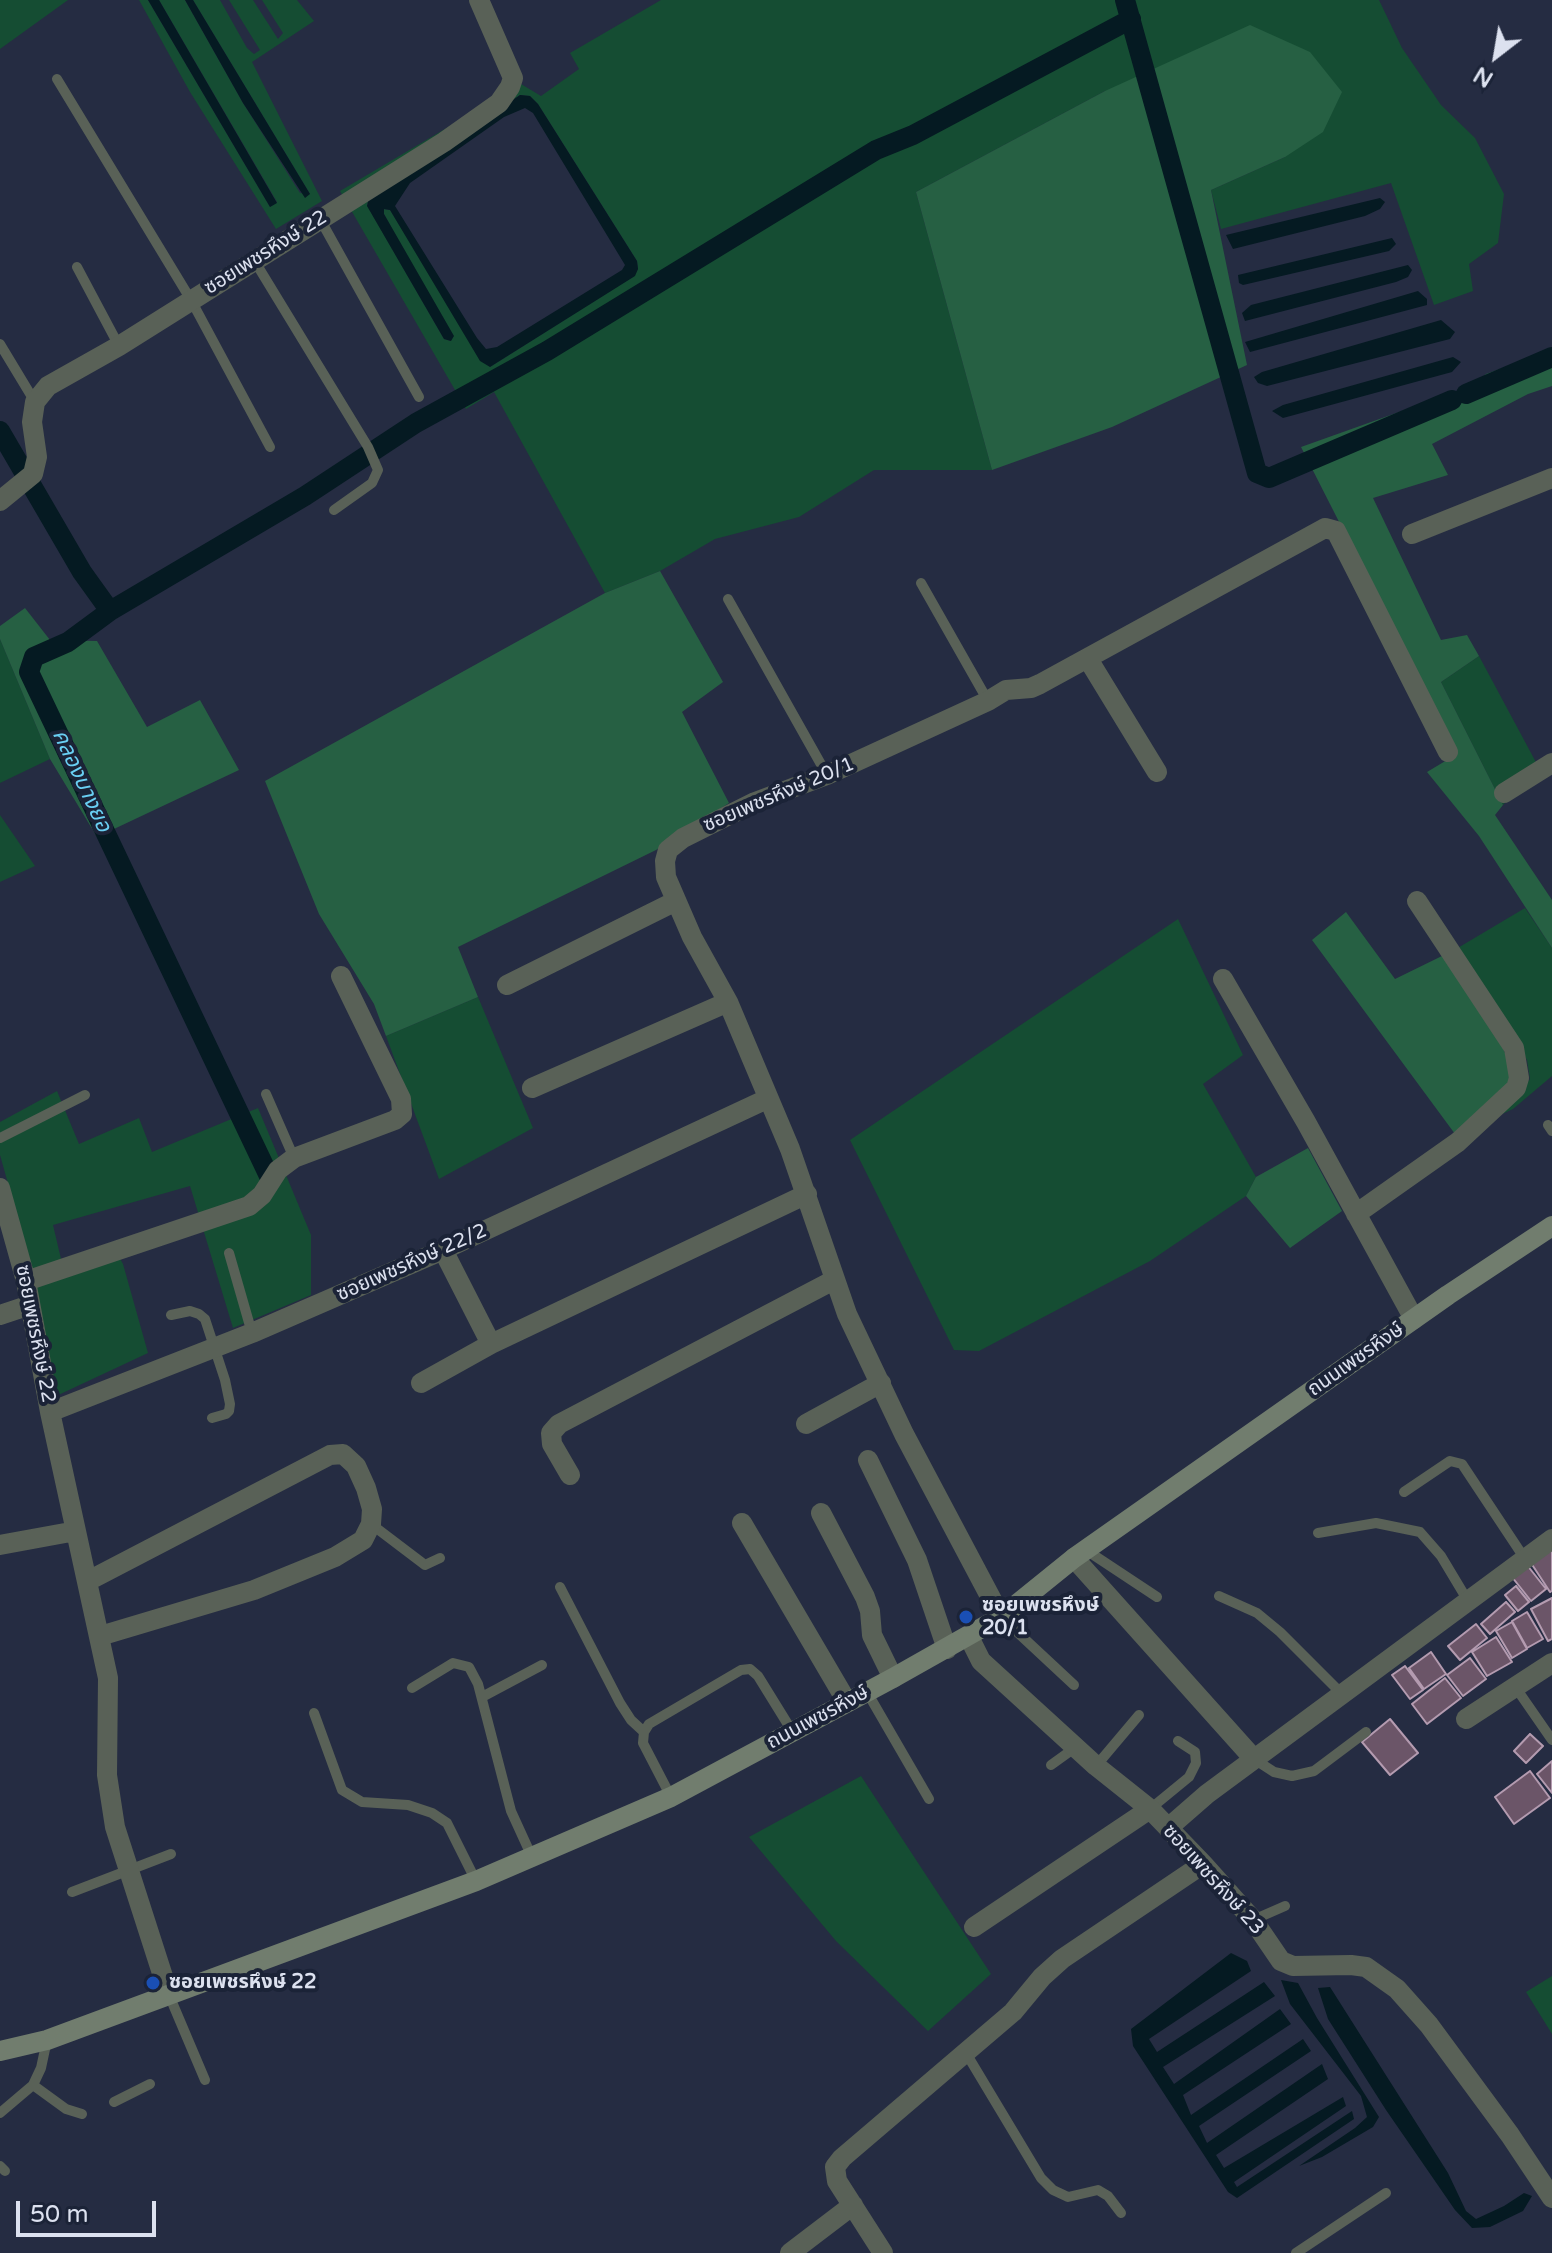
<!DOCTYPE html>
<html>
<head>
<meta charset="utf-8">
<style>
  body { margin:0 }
  #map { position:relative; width:1552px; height:2253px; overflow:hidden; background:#252c42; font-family:"Varela Round",sans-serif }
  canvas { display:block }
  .north { position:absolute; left:1456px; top:16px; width:80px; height:80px; -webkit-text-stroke:6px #1b2337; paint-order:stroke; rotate:211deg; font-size:22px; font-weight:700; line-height:32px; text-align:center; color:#dce1ef }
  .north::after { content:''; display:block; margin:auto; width:28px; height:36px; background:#dce1ef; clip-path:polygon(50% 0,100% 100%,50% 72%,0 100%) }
  .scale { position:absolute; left:16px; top:2201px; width:140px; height:36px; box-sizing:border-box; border:4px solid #dce1ef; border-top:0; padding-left:10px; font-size:24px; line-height:28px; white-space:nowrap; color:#dce1ef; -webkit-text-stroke:6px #1b2337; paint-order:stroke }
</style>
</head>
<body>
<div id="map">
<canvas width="1552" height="2253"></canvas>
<div class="north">N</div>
<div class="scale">50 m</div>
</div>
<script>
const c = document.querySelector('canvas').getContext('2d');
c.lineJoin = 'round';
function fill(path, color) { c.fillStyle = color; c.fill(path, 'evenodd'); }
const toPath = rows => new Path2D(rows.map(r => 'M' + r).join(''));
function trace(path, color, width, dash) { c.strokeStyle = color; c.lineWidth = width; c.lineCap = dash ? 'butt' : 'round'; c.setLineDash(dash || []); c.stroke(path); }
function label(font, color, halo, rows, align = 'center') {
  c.font = font + ' "Varela Round","Noto Sans Thai",sans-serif'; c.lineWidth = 8; c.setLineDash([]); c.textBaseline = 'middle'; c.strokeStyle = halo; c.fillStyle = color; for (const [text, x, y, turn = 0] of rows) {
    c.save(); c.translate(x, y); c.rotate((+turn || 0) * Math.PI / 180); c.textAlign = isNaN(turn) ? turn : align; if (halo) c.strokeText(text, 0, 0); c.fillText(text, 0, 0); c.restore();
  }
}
fill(toPath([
  [0,0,68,0,0,49],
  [139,0,148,0,270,207,277,202,159,0,185,0,243,103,300,193,310,194,193,0,220,0,247,48,254,54,260,50,229,0,253,0,278,39,283,33,262,0,297,0,314,21,252,62,322,201,276,229,190,92],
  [661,0,1379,0,1402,48,1441,105,1475,138,1504,194,1498,243,1469,264,1473,291,1434,305,1391,183,1221,229,1211,190,1285,157,1105,91,916,192,992,470,874,470,799,517,715,539,660,571,605,593,494,392,466,409,340,191,521,84,541,96,579,69,570,53],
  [520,95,530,96,538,104,637,261,638,269,634,276,490,367,390,210,383,209,384,214,451,341,444,339,367,205,369,198],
  [0,639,50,759,0,783],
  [1479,656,1538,766,1503,805,1441,682],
  [0,815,35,866,0,882],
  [1525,908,1552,948,1552,1076,1513,1109,1500,1115,1530,1079,1527,1060,1456,949],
  [1178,919,1243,1055,1203,1084,1256,1177,1246,1196,1150,1261,979,1351,954,1350,850,1140],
  [478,997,533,1128,439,1179,386,1036],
  [57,1091,79,1144,139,1118,152,1152,258,1108,311,1235,311,1295,233,1328,190,1186,53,1225,62,1263,113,1246,123,1264,148,1353,54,1397,16,1212,0,1155,0,1122],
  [861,1776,991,1974,928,2031,836,1941,749,1837],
  [1552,1976,1552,2034,1526,1992]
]), '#154d33');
fill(toPath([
  [1250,25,1310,52,1342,92,1323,132,1285,157,1211,190,1247,365,1112,427,992,470,916,192,1105,91],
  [1552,350,1552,386,1528,394,1432,444,1448,475,1373,498,1441,640,1467,635,1479,656,1441,682,1503,805,1495,815,1552,900,1552,948,1479,836,1427,772,1457,754,1301,447,1472,386,1486,374],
  [660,571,723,682,682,712,729,803,656,850,458,947,478,997,386,1036,374,1004,319,914,265,781,605,593],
  [25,608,50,640,97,641,147,727,200,700,239,770,97,837,50,759,0,639,0,626],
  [1346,912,1395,979,1444,955,1503,1048,1513,1073,1501,1095,1455,1134,1312,940],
  [1308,1148,1342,1211,1290,1248,1246,1196,1256,1177]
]), '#266043');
fill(toPath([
  [148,0,159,0,277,203,270,207],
  [185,0,193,0,310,194,305,198,243,103],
  [520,95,530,96,538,104,637,261,638,269,635,276,490,367,480,361,390,210,384,209,384,214,454,336,451,341,444,339,367,206,369,198],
  [525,108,533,113,625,265,622,270,497,347,486,349,477,338,395,206,410,183,504,117],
  [1380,198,1385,202,1380,209,1365,216,1233,249,1226,235],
  [1392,238,1396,244,1389,251,1243,285,1239,283,1238,275],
  [1408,265,1412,270,1408,277,1396,282,1245,321,1242,313,1251,305],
  [1418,291,1427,299,1427,305,1250,352,1245,342],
  [1441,320,1455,332,1450,339,1267,386,1258,383,1254,377,1262,372],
  [1453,357,1461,362,1452,372,1283,418,1272,411,1283,405],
  [1231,1953,1247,1961,1251,1971,1149,2039,1157,2052,1264,1982,1275,1996,1163,2067,1174,2084,1280,2009,1291,2024,1183,2095,1191,2115,1303,2039,1311,2051,1199,2126,1207,2143,1322,2064,1328,2079,1216,2155,1224,2168,1343,2097,1346,2106,1234,2182,1237,2187,1352,2111,1354,2119,1237,2198,1228,2192,1133,2046,1131,2029],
  [1281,1980,1298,1983,1317,2018,1379,2117,1373,2127,1322,2157,1299,2166,1355,2128,1367,2117,1361,2096,1290,2004],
  [1330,1987,1448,2173,1466,2211,1476,2219,1504,2206,1524,2193,1532,2196,1523,2211,1490,2227,1472,2228,1455,2210,1386,2110,1328,2019,1318,1988]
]), '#051a22');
trace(toPath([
  [1125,0,1257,473,1269,478,1452,400],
  [1466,394,1552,357],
  [0,431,82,572,110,611],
  [269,1176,29,672,34,657,68,642,110,611,305,496,416,423,547,351,876,150,913,135,1131,19]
]), '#051a22', 20);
const building = toPath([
  [1552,1548,1552,1591,1550,1592,1531,1563,1552,1548],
  [1527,1565,1546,1589,1531,1601,1512,1577,1527,1565],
  [1516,1586,1529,1602,1518,1611,1505,1595,1516,1586],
  [1552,1598,1552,1639,1548,1641,1531,1609,1552,1598],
  [1506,1602,1515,1612,1490,1634,1481,1624,1506,1602],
  [1527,1612,1543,1639,1527,1648,1512,1621,1527,1612],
  [1512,1622,1527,1649,1512,1658,1496,1631,1512,1622],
  [1476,1624,1487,1638,1460,1660,1448,1646,1476,1624],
  [1496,1637,1512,1662,1487,1676,1472,1652,1496,1637],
  [1431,1652,1446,1674,1424,1689,1409,1668,1431,1652],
  [1470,1658,1486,1679,1463,1696,1447,1675,1470,1658],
  [1405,1666,1423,1690,1410,1699,1392,1675,1405,1666],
  [1445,1678,1461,1698,1427,1724,1412,1704,1445,1678],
  [1390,1719,1418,1753,1390,1775,1362,1742,1390,1719],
  [1530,1734,1543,1746,1526,1763,1514,1751,1530,1734],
  [1552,1761,1552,1793,1537,1774,1552,1761],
  [1530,1771,1550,1798,1514,1824,1495,1797,1530,1771]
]);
fill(building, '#6b5568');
trace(building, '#b49bb0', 2);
trace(toPath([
  [57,79,191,300,270,447],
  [320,219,419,397],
  [254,260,368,447,378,470,372,483,334,510],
  [77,267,119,346],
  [0,344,35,402],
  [921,583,988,701],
  [728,599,827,775],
  [266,1094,294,1158],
  [1548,1125,1552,1131],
  [0,1138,85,1095],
  [229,1253,252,1333],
  [171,1315,190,1311,199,1314,205,1319,225,1380,230,1404,229,1411,226,1414,212,1418],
  [1404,1492,1450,1461,1462,1464,1525,1559],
  [371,1524,425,1565,440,1558],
  [1318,1533,1376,1523,1420,1532,1441,1556,1468,1601],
  [1086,1550,1157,1597],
  [560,1587,620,1703,631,1720,644,1732],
  [1219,1596,1257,1613,1280,1632,1342,1694],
  [1001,1617,1074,1685],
  [412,1688,453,1663,469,1667,478,1684,511,1811,532,1857],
  [1516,1688,1552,1740],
  [867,1692,929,1799],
  [482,1697,542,1665],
  [314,1713,342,1790,362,1802,408,1805,432,1813,447,1823,476,1881],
  [1254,1759,1274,1772,1292,1776,1314,1771,1366,1732],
  [1051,1765,1076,1747],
  [1096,1766,1139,1715],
  [671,1797,643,1743,644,1732,649,1724,741,1670,750,1669,758,1676,792,1731],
  [1150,1809,1189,1777,1196,1763,1195,1752,1178,1741],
  [72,1892,171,1854],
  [1253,1920,1285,1906],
  [169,1995,205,2080],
  [966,2053,1041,2178,1053,2190,1068,2197,1098,2190,1108,2196,1121,2213],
  [33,2085,66,2109,82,2114],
  [114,2102,150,2084],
  [0,2113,33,2085,41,2068,47,2040],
  [0,2166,5,2171],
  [1296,2253,1386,2193]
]), '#596157', 10);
trace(toPath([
  [0,501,33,474,37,457,32,422,35,402,48,386,119,346,444,142,499,103,510,87,513,78,479,0],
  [1412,534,1552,478],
  [1088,659,1157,772],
  [1504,793,1552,763],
  [1223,979,1306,1122,1414,1319],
  [507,985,676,901],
  [532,1088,728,1002],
  [0,1188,26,1281,50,1412,108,1678,107,1775,115,1827,169,1995],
  [1356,1214,1458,1142,1516,1088,1519,1078,1514,1048,1417,901],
  [443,1250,491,1344,807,1194],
  [26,1281,249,1206,262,1195,278,1170,294,1158,395,1120,402,1114,401,1099,341,976],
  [0,1315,30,1305],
  [421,1383,491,1344],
  [50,1412,252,1333,443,1250,767,1099],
  [806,1424,881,1383],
  [868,1460,917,1560,947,1649],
  [570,1475,552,1444,551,1433,559,1424,834,1280],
  [821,1513,865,1597,870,1611,872,1635,893,1678],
  [742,1523,847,1702],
  [0,1545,76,1531],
  [1074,1558,1254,1759],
  [88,1581,330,1455,343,1454,356,1466,366,1488,372,1509,371,1524,363,1540,335,1557,254,1590,100,1636],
  [1001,1617,904,1434,847,1314,790,1149,728,1002,692,937,666,877,665,861,668,850,683,838,755,802,827,775,988,701,1006,690,1031,688,1040,684,1325,528,1336,531,1448,752],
  [969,1637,981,1661,1096,1766,1150,1809,1203,1864,1253,1920,1281,1961,1293,1966,1351,1965,1366,1967,1397,1989,1429,2025,1510,2135,1552,2198],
  [1466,1719,1552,1663],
  [1168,1828,1207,1794,1552,1539],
  [974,1927,1150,1809],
  [790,2253,853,2205],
  [883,2253,837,2181,835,2167,842,2158,1013,2012,1042,1977,1062,1959,1203,1864]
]), '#596157', 20);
trace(toPath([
  [0,2051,47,2040,476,1881,671,1797,893,1678,1001,1617,1074,1558,1448,1295,1552,1226]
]), '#717d6e', 20);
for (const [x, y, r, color] of [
  [966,1617,8,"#1a4fb4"],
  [153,1983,8,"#1a4fb4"]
]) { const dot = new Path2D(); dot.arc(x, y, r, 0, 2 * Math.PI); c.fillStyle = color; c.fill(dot); trace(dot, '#1b2337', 3); }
label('20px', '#dce1ef', '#1b2337', [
  ["ซอยเพชรหึงษ์ 22",266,253,-32],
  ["ซอยเพชรหึงษ์ 20/1",779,795,-23],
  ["ซอยเพชรหึงษ์ 22/2",412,1263,-24],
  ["ซอยเพชรหึงษ์ 22",35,1334,79],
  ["ถนนเพชรหึงษ์",1356,1360,-35],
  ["ถนนเพชรหึงษ์",818,1718,-28],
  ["ซอยเพชรหึงษ์ 23",1213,1880,48]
]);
label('bold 20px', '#dce1ef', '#1b2337', [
  ["ซอยเพชรหึงษ์",982,1606],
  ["20/1",982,1629],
  ["ซอยเพชรหึงษ์ 22",169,1983]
], 'left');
label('italic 22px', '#69cff3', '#1b2337', [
  ["คลองบางยอ",81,781,65]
]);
</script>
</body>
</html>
